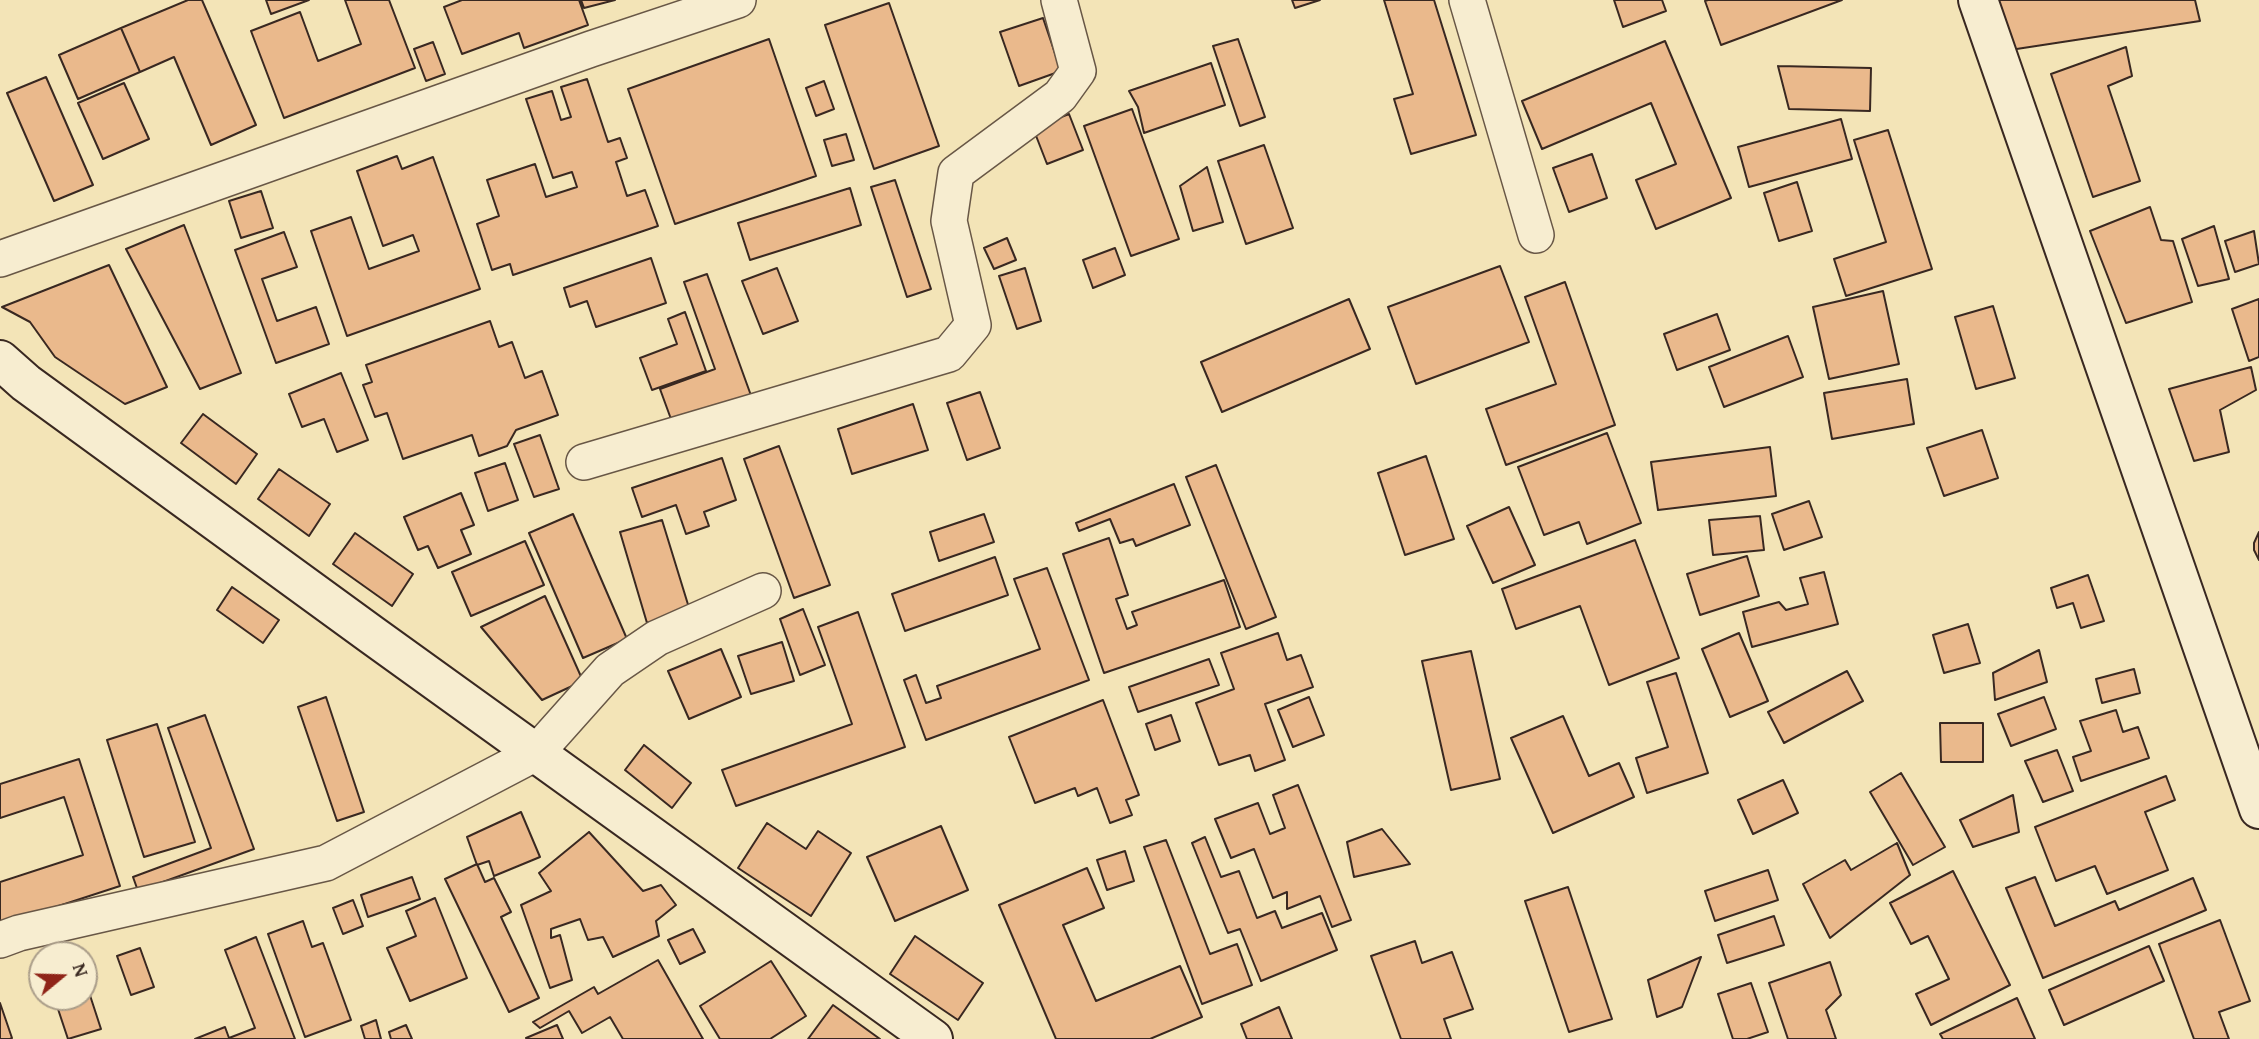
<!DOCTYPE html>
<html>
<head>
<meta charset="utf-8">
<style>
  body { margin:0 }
  #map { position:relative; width:2259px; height:1039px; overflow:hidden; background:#f3e4b7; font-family:"Gentium Book Plus",serif }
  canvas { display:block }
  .north { position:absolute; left:28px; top:941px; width:70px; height:70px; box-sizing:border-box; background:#f7edd0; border:2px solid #ab9e8a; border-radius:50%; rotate:71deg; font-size:19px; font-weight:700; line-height:28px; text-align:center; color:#392821 }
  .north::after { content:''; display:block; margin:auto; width:24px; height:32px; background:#8f2418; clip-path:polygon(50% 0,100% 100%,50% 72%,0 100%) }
</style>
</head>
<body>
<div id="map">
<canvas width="2259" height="1039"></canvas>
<div class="north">N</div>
</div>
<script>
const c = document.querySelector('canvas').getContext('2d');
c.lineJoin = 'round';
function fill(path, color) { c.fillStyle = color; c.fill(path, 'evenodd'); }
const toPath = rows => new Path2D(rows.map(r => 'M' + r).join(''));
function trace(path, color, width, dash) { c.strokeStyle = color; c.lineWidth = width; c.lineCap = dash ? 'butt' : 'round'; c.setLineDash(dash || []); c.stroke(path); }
const building = toPath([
  [188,0,202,0,256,125,211,145,174,57,140,72,121,28,188,0],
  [266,0,309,0,271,14,266,0],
  [345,0,389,0,415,68,284,118,251,31,300,12,318,61,361,44,345,0],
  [462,0,579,0,588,25,524,48,519,33,462,54,444,7,462,0],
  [581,0,615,0,584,8,581,0],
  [1292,0,1320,0,1295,8,1292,0],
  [1384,0,1434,0,1476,135,1411,154,1394,99,1413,94,1384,0],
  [1614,0,1662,0,1666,11,1623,27,1614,0],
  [1708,0,1842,0,1721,45,1705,1,1708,0],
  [1996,0,2195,0,2200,21,2010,50,1996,0],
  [889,3,939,146,874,169,825,25,889,3],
  [1043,18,1061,71,1019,86,1000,32,1043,18],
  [121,28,140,72,78,99,59,55,121,28],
  [769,39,816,176,675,224,628,89,769,39],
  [1238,39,1265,117,1240,126,1213,46,1238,39],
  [1665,41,1731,198,1656,229,1636,180,1676,164,1651,103,1542,149,1522,101,1665,41],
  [433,42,445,74,426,81,414,49,433,42],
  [2126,47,2132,76,2108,86,2140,181,2093,197,2051,74,2126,47],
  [1211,63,1225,105,1144,133,1138,107,1129,91,1211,63],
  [1778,66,1871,68,1870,111,1789,109,1778,66],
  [46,77,93,185,54,201,7,93,46,77],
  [587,79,608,142,620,138,627,158,616,162,627,196,645,190,658,226,513,275,510,264,492,270,477,224,499,216,487,180,535,164,546,197,577,187,572,172,553,178,526,99,552,91,561,120,571,117,561,87,587,79],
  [824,81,834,109,816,116,806,88,824,81],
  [124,83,149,139,103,159,78,103,124,83],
  [1132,109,1179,239,1131,256,1084,126,1132,109],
  [1069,114,1083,150,1047,164,1033,128,1069,114],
  [1841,119,1852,159,1749,187,1738,147,1841,119],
  [1888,130,1932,269,1846,296,1834,259,1886,242,1854,140,1888,130],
  [846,134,854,160,832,166,824,140,846,134],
  [1264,145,1293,228,1246,244,1218,161,1264,145],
  [1592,154,1607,198,1569,212,1553,168,1592,154],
  [397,156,402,169,433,157,480,289,347,336,311,231,351,217,369,269,419,251,413,235,383,246,357,171,397,156],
  [1207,167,1223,222,1193,231,1180,186,1207,167],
  [895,180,931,289,907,297,871,187,895,180],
  [1797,182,1812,231,1779,241,1764,193,1797,182],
  [850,188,861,225,750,260,738,223,850,188],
  [261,191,273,228,241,238,229,201,261,191],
  [2150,207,2161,240,2173,241,2192,302,2126,323,2090,231,2150,207],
  [184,225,241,373,200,389,126,249,184,225],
  [2214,226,2229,279,2198,286,2182,239,2214,226],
  [2254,231,2259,264,2235,272,2225,241,2254,231],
  [284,232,297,267,262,279,277,321,316,307,329,344,276,363,235,250,284,232],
  [1007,238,1016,260,994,269,984,248,1007,238],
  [1115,248,1125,275,1093,288,1083,260,1115,248],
  [651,258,666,303,596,327,587,301,570,307,564,288,651,258],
  [109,265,167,387,125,404,55,357,30,322,2,307,109,265],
  [1500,266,1529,342,1416,384,1388,307,1500,266],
  [777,268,798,321,763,334,742,281,777,268],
  [1025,268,1041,321,1017,329,999,276,1025,268],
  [707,274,753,401,675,430,660,389,715,369,684,282,707,274],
  [1565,282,1615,425,1506,465,1486,409,1556,384,1525,297,1565,282],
  [1883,291,1899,364,1829,379,1813,307,1883,291],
  [1349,299,1370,349,1222,412,1201,362,1349,299],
  [2259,299,2259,357,2249,361,2232,309,2259,299],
  [1993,306,2015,378,1976,389,1955,317,1993,306],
  [685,312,706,371,652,390,640,358,677,344,668,319,685,312],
  [1717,314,1730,350,1677,370,1664,334,1717,314],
  [490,321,499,347,512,342,525,378,542,371,558,415,516,430,507,446,479,456,472,435,403,459,387,413,375,417,363,385,372,382,366,365,490,321],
  [1788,336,1803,377,1724,407,1709,367,1788,336],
  [2251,367,2256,390,2220,410,2229,452,2194,461,2169,389,2251,367],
  [341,373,368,440,337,452,324,419,302,427,289,394,341,373],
  [1907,379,1914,424,1832,439,1824,393,1907,379],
  [980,392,1000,448,967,460,947,403,980,392],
  [913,404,928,450,852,474,838,429,913,404],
  [203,414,257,454,236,484,181,443,203,414],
  [1982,430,1998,478,1944,496,1927,448,1982,430],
  [1607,433,1641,523,1587,544,1579,522,1544,535,1518,467,1607,433],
  [540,435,559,489,534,497,514,444,540,435],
  [779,446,830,585,794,598,744,459,779,446],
  [1770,447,1776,496,1658,510,1651,462,1770,447],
  [1426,456,1454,539,1405,555,1378,473,1426,456],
  [722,458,736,500,704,512,709,526,686,534,676,505,642,517,632,488,722,458],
  [505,463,518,500,488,511,475,473,505,463],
  [1216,465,1276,617,1246,629,1186,477,1216,465],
  [279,469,330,504,309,536,258,499,279,469],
  [1174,484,1190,525,1136,546,1133,539,1120,543,1110,519,1079,531,1076,523,1174,484],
  [461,493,474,525,461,530,471,554,438,568,428,546,418,550,404,517,461,493],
  [1809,501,1822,537,1784,550,1772,514,1809,501],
  [1509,507,1535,565,1493,583,1467,526,1509,507],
  [573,514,627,639,583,658,529,533,573,514],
  [984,514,994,542,939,561,930,532,984,514],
  [1760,516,1764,550,1713,555,1709,520,1760,516],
  [662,520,690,611,647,623,620,532,662,520],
  [2259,532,2259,560,2254,550,2254,543,2259,532],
  [355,533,413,574,392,606,333,564,355,533],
  [1109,538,1128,595,1116,599,1127,629,1137,625,1132,612,1224,580,1240,627,1104,673,1063,554,1109,538],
  [1635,540,1679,658,1609,685,1580,606,1516,629,1502,589,1635,540],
  [525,541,544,585,471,616,452,572,525,541],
  [1747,556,1759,596,1700,615,1687,574,1747,556],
  [995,557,1008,595,905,631,892,594,995,557],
  [1047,568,1089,680,926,740,904,680,916,675,926,703,941,698,937,686,1040,649,1014,579,1047,568],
  [1824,572,1838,624,1752,647,1743,612,1779,602,1786,610,1808,604,1800,578,1824,572],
  [2088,575,2104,621,2081,628,2073,603,2057,608,2051,588,2088,575],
  [232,587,279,620,263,643,217,610,232,587],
  [545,596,583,681,542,700,481,627,545,596],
  [803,609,825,665,800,675,780,619,803,609],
  [858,612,905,747,736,806,722,770,852,724,818,627,858,612],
  [1968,624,1980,663,1944,673,1933,635,1968,624],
  [1278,633,1287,660,1301,655,1313,687,1265,704,1285,760,1255,771,1250,755,1219,765,1196,703,1234,689,1221,653,1278,633],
  [1739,633,1768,701,1730,717,1702,649,1739,633],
  [782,642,794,681,751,694,738,656,782,642],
  [721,649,741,697,689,719,668,671,721,649],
  [2039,650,2047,682,1995,700,1993,673,2039,650],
  [1471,651,1500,779,1451,790,1422,661,1471,651],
  [1209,659,1219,685,1138,712,1129,687,1209,659],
  [2134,669,2140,693,2102,703,2096,679,2134,669],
  [1847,671,1863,701,1784,743,1768,712,1847,671],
  [1676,673,1708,773,1647,793,1636,758,1668,747,1647,682,1676,673],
  [326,697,364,812,337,821,298,707,326,697],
  [1309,697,1324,735,1293,747,1278,710,1309,697],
  [2044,697,2056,729,2011,746,1998,714,2044,697],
  [1103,700,1139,795,1126,800,1132,815,1110,823,1097,788,1078,796,1075,788,1035,803,1009,737,1103,700],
  [2116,710,2123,732,2138,727,2149,758,2081,781,2073,757,2091,751,2080,721,2116,710],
  [205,715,254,849,138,891,133,877,211,848,168,728,205,715],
  [1171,715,1180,741,1155,750,1146,724,1171,715],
  [1563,716,1589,776,1619,763,1634,797,1553,833,1511,738,1563,716],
  [1940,723,1983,723,1983,762,1941,762,1940,723],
  [157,724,195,842,144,857,107,740,157,724],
  [644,745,691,783,672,808,625,770,644,745],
  [2057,750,2073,791,2043,802,2025,761,2057,750],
  [79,759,120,886,0,925,0,882,83,855,64,797,0,818,0,784,79,759],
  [1901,773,1945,847,1913,865,1870,792,1901,773],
  [2166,776,2175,800,2145,812,2168,870,2107,894,2095,866,2056,881,2035,827,2166,776],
  [1783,780,1798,813,1753,834,1738,800,1783,780],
  [1298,785,1351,920,1332,927,1320,896,1287,909,1287,892,1273,898,1254,849,1231,858,1215,819,1258,803,1270,834,1285,828,1273,795,1298,785],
  [2013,795,2019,832,1973,847,1960,820,2013,795],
  [521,812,540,857,494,876,489,861,477,865,467,837,521,812],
  [767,823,806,849,818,831,851,853,811,916,738,868,767,823],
  [941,826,968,890,895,921,867,857,941,826],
  [1382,829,1410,864,1354,877,1347,842,1382,829],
  [589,832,643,891,661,885,676,905,656,921,659,936,613,957,603,937,588,940,580,919,551,929,551,938,560,935,572,980,550,988,521,905,551,891,539,873,589,832],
  [1205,837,1221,877,1239,871,1257,918,1275,911,1282,928,1322,913,1337,950,1261,981,1240,929,1228,933,1192,843,1205,837],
  [1166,840,1210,954,1237,944,1252,985,1202,1004,1144,847,1166,840],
  [1897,843,1910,875,1830,938,1803,884,1845,860,1851,870,1897,843],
  [1125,851,1134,881,1107,890,1097,860,1125,851],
  [477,864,485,882,494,878,511,912,501,917,539,998,509,1012,445,879,477,864],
  [1087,868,1104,908,1063,925,1096,1001,1180,966,1202,1017,1150,1039,1056,1039,999,905,1087,868],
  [1768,870,1778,900,1715,921,1705,891,1768,870],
  [1953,871,2010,985,1931,1025,1916,994,1949,979,1928,936,1911,944,1890,903,1953,871],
  [412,877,420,899,368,917,361,895,412,877],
  [2035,877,2055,926,2115,901,2119,910,2193,878,2206,910,2043,978,2006,888,2035,877],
  [1568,887,1612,1019,1569,1032,1525,901,1568,887],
  [435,898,467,978,410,1001,387,948,416,936,406,911,435,898],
  [353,900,363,926,343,934,333,908,353,900],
  [1774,916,1784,945,1727,963,1718,935,1774,916],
  [2220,920,2250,1001,2219,1012,2229,1039,2194,1039,2159,944,2220,920],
  [303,921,312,947,323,943,351,1020,305,1037,268,934,303,921],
  [693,929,705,952,680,964,668,940,693,929],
  [915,936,983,983,958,1020,890,974,915,936],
  [256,937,295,1039,195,1039,225,1027,229,1038,255,1028,225,950,256,937],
  [1415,941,1422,963,1452,952,1473,1009,1444,1019,1451,1039,1401,1039,1371,956,1415,941],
  [2149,946,2164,981,2064,1025,2049,990,2149,946],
  [140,948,154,987,131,995,117,956,140,948],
  [1701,957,1682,1007,1657,1017,1648,980,1701,957],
  [658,960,703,1039,623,1039,610,1017,582,1033,569,1011,540,1028,533,1022,594,987,598,994,658,960],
  [771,961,806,1016,770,1039,720,1039,700,1006,771,961],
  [1830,962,1841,995,1826,1010,1836,1039,1788,1039,1769,983,1830,962],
  [84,977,101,1029,68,1039,54,997,84,997,84,977],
  [1751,983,1768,1032,1747,1039,1733,1039,1718,994,1751,983],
  [2017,998,2035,1039,1943,1039,1940,1034,2017,998],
  [0,1003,12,1038,10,1039,0,1039,0,1003],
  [833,1005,880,1039,808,1039,833,1005],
  [1279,1007,1292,1039,1247,1039,1241,1024,1279,1007],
  [376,1020,381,1039,365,1039,361,1026,376,1020],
  [406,1025,412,1039,391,1039,389,1032,406,1025],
  [557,1025,563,1039,527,1039,526,1038,557,1025]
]);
fill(building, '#eab98c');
trace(building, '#392821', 2);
const street = toPath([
  [1467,0,1536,235],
  [0,259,591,49,738,0],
  [584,462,949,354,973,325,949,221,956,173,1060,96,1078,71,1059,0],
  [0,940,19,933,326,863,536,753,610,670,657,638,763,591]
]);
const secondary = toPath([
  [1978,0,2259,809],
  [0,360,26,383,372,635,933,1039]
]);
trace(street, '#685746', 38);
trace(secondary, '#392821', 42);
trace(street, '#f7edd0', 35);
trace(secondary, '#f7edd0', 38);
</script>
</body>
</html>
